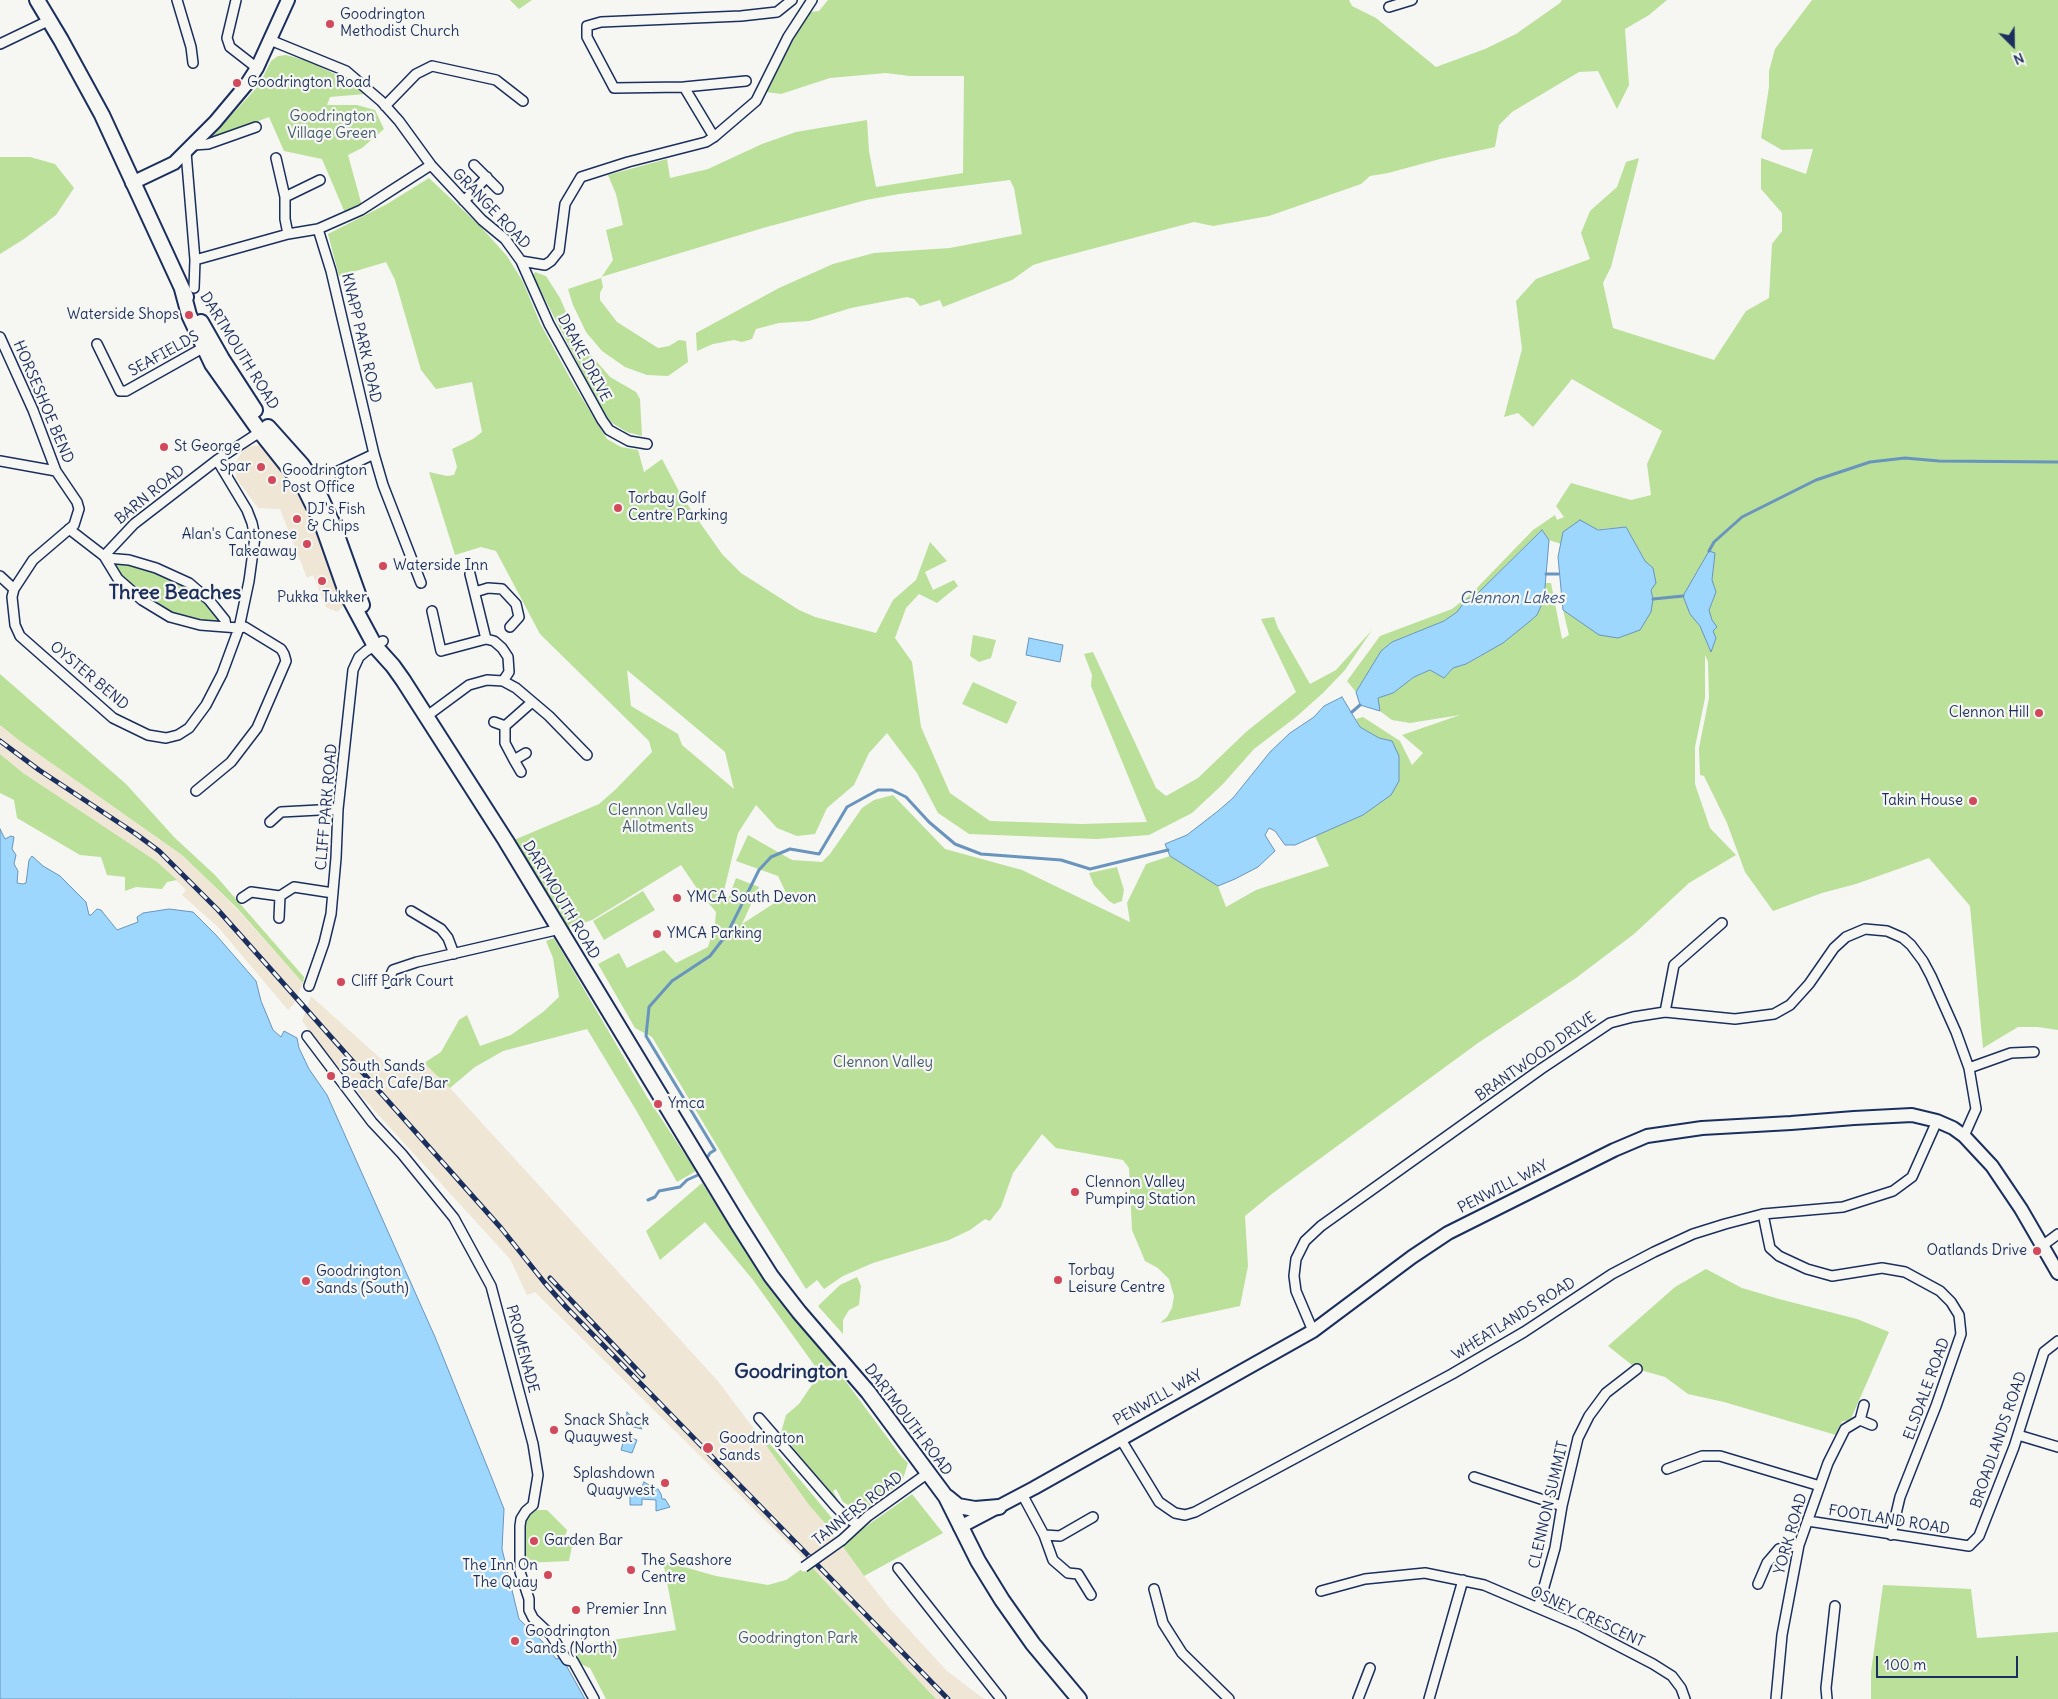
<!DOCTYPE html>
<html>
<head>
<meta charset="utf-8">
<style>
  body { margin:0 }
  #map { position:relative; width:2058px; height:1699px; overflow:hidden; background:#f6f6f2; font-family:Delius,sans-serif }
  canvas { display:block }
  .north { position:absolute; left:1988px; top:20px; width:50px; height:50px; -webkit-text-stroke:4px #f6f6f2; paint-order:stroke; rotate:157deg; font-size:14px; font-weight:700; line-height:20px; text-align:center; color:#1b2f5e }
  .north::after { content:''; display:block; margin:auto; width:18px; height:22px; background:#1b2f5e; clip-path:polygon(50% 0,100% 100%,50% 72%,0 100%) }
  .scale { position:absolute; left:1876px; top:1656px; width:142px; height:22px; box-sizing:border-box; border:2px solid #1b2f5e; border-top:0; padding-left:6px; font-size:15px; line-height:18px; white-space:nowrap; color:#1b2f5e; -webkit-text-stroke:4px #f6f6f2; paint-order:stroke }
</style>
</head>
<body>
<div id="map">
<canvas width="2058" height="1699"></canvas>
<div class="north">N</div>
<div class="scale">100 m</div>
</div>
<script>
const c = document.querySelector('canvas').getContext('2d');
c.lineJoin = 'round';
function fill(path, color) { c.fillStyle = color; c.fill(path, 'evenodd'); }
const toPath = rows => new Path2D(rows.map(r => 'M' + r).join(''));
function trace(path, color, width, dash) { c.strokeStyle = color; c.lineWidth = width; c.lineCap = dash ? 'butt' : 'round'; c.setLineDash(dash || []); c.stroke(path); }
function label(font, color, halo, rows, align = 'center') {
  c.font = font + ' Delius,sans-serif'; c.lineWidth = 4.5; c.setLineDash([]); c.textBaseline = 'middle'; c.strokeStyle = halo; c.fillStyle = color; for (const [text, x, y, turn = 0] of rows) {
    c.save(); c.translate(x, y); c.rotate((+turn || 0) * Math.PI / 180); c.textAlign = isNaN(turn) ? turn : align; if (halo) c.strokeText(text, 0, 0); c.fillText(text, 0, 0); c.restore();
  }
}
fill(toPath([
  [261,445,265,446,298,486,323,539,345,605,337,612,326,607,313,575,307,578,280,509,258,508,236,478,235,463,242,452,248,447],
  [0,725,20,741,182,855,236,908,303,983,294,1004,288,1010,218,927,182,895,186,890,156,861,23,773,0,754],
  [311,996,391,1068,397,1072,424,1063,450,1088,717,1380,758,1434,809,1505,830,1529,864,1576,891,1610,947,1671,984,1699,936,1699,809,1564,535,1292,527,1295,510,1259,363,1098,302,1021]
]), '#efe6d6');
fill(toPath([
  [510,0,532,0,519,9],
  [828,0,1349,0,1352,6,1376,18,1436,67,1485,49,1516,34,1560,3,1562,0,1667,0,1649,15,1625,29,1629,85,1617,109,1598,71,1579,72,1512,112,1499,125,1495,147,1440,159,1388,173,1370,176,1361,184,1269,216,1213,226,1194,222,1046,261,1033,265,1012,280,943,307,940,300,920,306,914,299,907,297,851,308,809,321,779,323,756,329,752,339,742,342,734,340,713,344,697,351,696,333,779,288,833,264,874,253,950,248,1022,234,1014,188,1010,180,899,194,866,200,763,228,601,277,603,287,600,293,600,300,617,322,658,348,669,346,679,340,686,341,688,362,668,376,647,375,625,367,602,351,586,332,573,305,568,289,601,278,613,260,606,230,623,225,616,194,608,175,667,159,670,178,708,169,762,144,796,132,867,120,869,151,876,187,963,173,964,76,910,76,886,73,830,78,781,94,766,92,792,38,810,12,819,11],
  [1812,0,2058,0,2058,1030,2038,1027,2018,1027,1983,1048,1970,906,1929,858,1856,884,1822,893,1773,911,1745,872,1727,823,1704,776,1700,775,1699,748,1709,698,1708,662,1705,655,1705,698,1695,747,1695,784,1710,828,1736,855,1689,883,1634,934,1576,978,1478,1043,1273,1193,1245,1216,1248,1266,1240,1306,1160,1323,1167,1317,1172,1308,1174,1296,1169,1279,1158,1268,1145,1261,1132,1230,1129,1168,1123,1160,1056,1148,1042,1134,1013,1173,1001,1207,990,1221,985,1219,970,1230,949,1240,873,1263,843,1276,824,1289,817,1280,806,1289,747,1196,652,1037,635,1028,598,964,619,953,627,968,664,950,676,963,708,947,715,924,716,912,700,893,681,865,592,920,569,928,514,840,599,804,615,790,652,752,649,741,540,634,496,551,481,547,455,555,429,472,447,476,454,475,457,467,452,449,473,439,482,432,472,382,436,389,421,370,395,280,386,262,339,276,328,234,387,204,429,178,480,226,507,256,523,282,540,323,571,380,607,439,621,447,638,450,644,472,662,459,682,497,722,554,741,573,799,610,815,617,876,633,893,600,916,580,930,542,947,561,925,572,933,590,954,580,958,586,937,603,919,594,906,608,895,638,912,662,921,727,950,793,990,821,1082,824,1147,822,1091,686,1092,675,1084,654,1093,652,1156,788,1166,796,1198,778,1246,732,1296,692,1261,619,1274,617,1278,628,1310,684,1336,670,1372,630,1345,670,1323,693,1296,717,1254,749,1223,784,1192,813,1149,835,1096,839,969,834,938,813,917,773,887,733,869,753,854,785,827,808,815,834,797,836,777,828,756,805,738,833,722,899,726,905,736,878,759,887,742,924,787,895,778,876,736,861,748,835,792,860,822,862,830,854,862,808,874,800,893,795,945,849,1022,870,1130,922,1127,903,1146,864,1170,856,1218,886,1226,907,1256,890,1329,866,1315,836,1363,815,1392,742,1379,738,1360,727,1356,719,1363,717,1400,741,1412,765,1423,753,1402,735,1460,715,1410,723,1392,720,1380,711,1378,698,1393,693,1414,677,1431,670,1444,678,1453,668,1466,664,1503,643,1537,615,1544,599,1545,583,1551,583,1562,639,1569,635,1563,610,1600,635,1653,599,1645,561,1626,527,1563,532,1561,544,1549,540,1542,530,1477,594,1466,600,1458,612,1444,621,1392,642,1381,651,1356,692,1347,681,1380,636,1452,609,1472,593,1533,530,1555,515,1557,520,1564,517,1556,506,1571,483,1631,500,1651,495,1647,464,1662,431,1572,379,1533,427,1518,413,1504,417,1522,349,1516,301,1536,279,1590,259,1581,233,1590,211,1617,187,1626,162,1639,158,1611,267,1603,283,1613,328,1714,360,1746,311,1769,298,1772,244,1782,231,1782,213,1761,189,1761,158,1806,174,1813,149,1782,150,1761,138,1769,87,1769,71,1775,49],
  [1704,559,1714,562,1712,581,1716,592,1709,610,1713,631,1711,651,1700,626,1683,596,1691,585],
  [627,670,725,752,734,789,682,745,678,734,631,706],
  [286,55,308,61,335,74,365,94,330,97,327,105,357,105,375,110,384,129,362,148,348,155,362,206,345,213,322,159,284,151,269,117,209,140,259,85,271,61,278,56],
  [0,157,30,157,55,164,74,188,56,215,24,239,0,254],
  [535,272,546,276,560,298,572,326,591,355,610,377,636,392,640,399,642,436,627,432,612,423,602,410,533,276],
  [115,561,151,569,185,585,209,605,220,621,218,622,197,621,161,608,123,577,113,564],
  [973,635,996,640,991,658,979,662,970,656],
  [0,674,126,784,175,838,215,875,304,977,303,983,237,908,182,855,20,741,0,725],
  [973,682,1017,702,1007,724,962,704],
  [0,754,23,773,156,861,177,880,167,882,162,889,136,887,125,891,125,877,107,875,101,857,80,855,17,818,14,800,0,793],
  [1117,867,1124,890,1122,901,1114,904,1109,901,1094,885,1089,873],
  [643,891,655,910,604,940,593,921],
  [554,938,647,1097,696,1171,677,1182,636,1110,587,1029,503,1051,475,1067,450,1088,424,1063,441,1052,459,1020,467,1015,480,1046,511,1035,543,1012,559,997,553,958,546,941],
  [702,1183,773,1293,838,1371,901,1456,908,1463,902,1482,869,1506,866,1503,856,1509,853,1508,843,1502,836,1489,833,1491,838,1500,835,1499,781,1433,786,1415,799,1404,820,1373,753,1280,705,1222,660,1260,646,1231],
  [1706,1269,1742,1288,1779,1299,1857,1319,1889,1332,1850,1421,1842,1421,1836,1435,1724,1402,1688,1394,1665,1377,1637,1369,1608,1346,1675,1287],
  [857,1277,861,1286,859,1305,849,1310,843,1320,843,1334,818,1306,840,1285],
  [760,1432,837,1524,830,1529,809,1505,758,1434],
  [912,1494,943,1533,864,1576,841,1544],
  [536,1510,547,1510,567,1530,564,1541,572,1546,569,1561,524,1563,524,1521,528,1515],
  [663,1561,716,1576,768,1585,786,1580,809,1564,936,1699,606,1699,590,1668,580,1664,573,1652,582,1649,581,1645,676,1630],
  [1883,1585,1971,1589,1977,1638,2058,1632,2058,1699,1871,1699,1871,1672]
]), '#bbe09a');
const water = toPath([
  [1580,520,1598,530,1626,527,1645,561,1653,568,1656,583,1651,590,1653,599,1651,612,1640,630,1618,638,1599,635,1563,610,1558,557,1563,532,1580,520],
  [1542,530,1549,540,1544,599,1537,615,1529,622,1503,643,1466,664,1453,668,1444,678,1430,670,1414,677,1393,693,1378,698,1380,711,1360,705,1356,692,1381,651,1392,642,1444,621,1457,612,1466,600,1477,594,1542,530],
  [1709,551,1715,553,1712,580,1716,592,1709,610,1712,620,1717,627,1713,631,1716,638,1711,652,1700,626,1690,614,1683,596,1709,551],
  [1029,638,1063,645,1060,662,1026,655,1029,638],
  [1342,697,1360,727,1379,738,1392,741,1399,756,1399,781,1391,795,1363,815,1295,845,1285,845,1275,831,1269,828,1265,835,1275,851,1258,867,1235,879,1218,886,1170,856,1165,844,1187,835,1218,811,1233,798,1270,752,1290,733,1314,717,1324,706,1342,697],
  [0,829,5,839,11,836,14,837,12,849,16,855,14,864,18,871,17,883,23,884,26,883,29,860,32,856,43,866,60,876,86,902,89,915,91,915,97,909,101,910,117,930,138,922,137,917,143,913,169,909,193,912,216,935,256,981,261,1001,273,1030,281,1037,284,1031,297,1038,299,1048,309,1069,327,1095,435,1337,493,1481,504,1509,502,1549,519,1619,545,1644,556,1659,562,1658,585,1699,0,1699,0,829],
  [627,1412,638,1423,642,1429,626,1425,627,1412],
  [625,1436,637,1440,632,1453,621,1450,625,1436],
  [644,1482,649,1485,649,1492,652,1493,655,1489,658,1489,661,1494,662,1499,665,1499,670,1507,656,1511,656,1500,642,1499,642,1505,630,1505,630,1489,642,1486,644,1482]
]);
fill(water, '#9dd7fd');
trace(water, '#6994bd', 1);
trace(toPath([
  [1709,551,1714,542,1742,517,1816,480,1870,462,1905,458,1939,461,2058,462],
  [1546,574,1558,574],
  [1653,599,1683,596],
  [1352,712,1360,705],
  [707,1158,710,1153,715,1150,646,1036,649,1007,672,981,710,956,727,934,759,870,771,857,790,849,819,854,847,807,878,790,892,790,906,797,929,822,955,844,981,854,1061,860,1090,869,1168,850],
  [648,1200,655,1197,659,1191,680,1187,687,1180,698,1175]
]), '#6994bd', 3);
const street = toPath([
  [177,0,191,47,193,63],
  [236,0,227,38,230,47,257,68],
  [1389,7,1412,0],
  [270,40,346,71,381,101,399,121,431,165,482,220,505,239,521,261,545,265,551,261,559,251,565,204,581,177,628,162,706,142,714,137,756,101,788,37,812,0],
  [0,44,50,20],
  [684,87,746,81],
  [385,106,416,74,432,66,496,80,523,101],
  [714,137,684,87,614,88,587,37,587,26,601,22,741,16,777,12,792,0],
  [193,145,208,144,256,127],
  [186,152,195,260,194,288],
  [276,158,285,197,285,219,288,234],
  [474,165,498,189],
  [285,197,320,180],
  [464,201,487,177],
  [318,229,331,271,374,454,383,485,421,583],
  [195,260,288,234,318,229,361,210,431,165],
  [521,261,549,324,602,420,609,430,618,435,629,441,647,444],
  [0,337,33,410,56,471,77,502,79,509,74,525,33,560,14,589,12,597,15,625,20,636,113,718,148,735,166,738,178,735,189,728,206,705,222,674,239,628,249,581,255,537,252,523,247,510,217,460],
  [97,344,120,391,126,391,208,345],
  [0,461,56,471],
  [311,484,374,454],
  [69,529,104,556,118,579,142,600,170,617,200,625,239,628,245,627,281,649,284,654,286,661,257,728,231,762,196,791],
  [104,556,134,524,217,460,263,430],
  [106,558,129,560,156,568,189,583,209,600,225,620,226,627],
  [470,574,486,639,494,641,502,648,508,657,509,672,503,681],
  [0,576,14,589],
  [475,592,488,588,502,589,516,604,519,617,510,627],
  [432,611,441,651,486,639],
  [427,716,469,685,487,680,503,681,516,688,549,716,587,755],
  [494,722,505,726,531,703],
  [505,726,505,743,514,760,526,753],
  [514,760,521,772],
  [270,822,281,812,338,809],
  [242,898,251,892,280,896,294,887,333,893],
  [411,911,441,929,448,938,454,954],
  [279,918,280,896],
  [387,983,393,970,417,962,560,929],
  [309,986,324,943,331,914,336,858,338,809,353,670,359,657,366,651,383,641],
  [1665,1012,1674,965,1722,923],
  [307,1036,372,1122,402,1154,454,1218,491,1286,533,1444,538,1475,533,1505,526,1511,521,1519,520,1526,520,1572,529,1599,529,1610,533,1618,551,1635,567,1660,573,1661,594,1699],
  [1969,1068,2011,1053,2034,1052],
  [1763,1214,1770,1248,1779,1256,1807,1269,1832,1276,1882,1268,1905,1272,1940,1291,1951,1302,1959,1315,1961,1334,1936,1406,1900,1497,1891,1535],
  [2042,1246,2058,1234],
  [1313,1331,1296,1291,1294,1276,1296,1259,1305,1241,1321,1226,1541,1069,1610,1023,1633,1017,1665,1012,1735,1019,1774,1014,1790,1005,1809,984,1834,948,1846,937,1865,929,1887,931,1903,938,1911,945,1923,961,1931,976,1956,1032,1969,1068,1976,1109,1964,1136],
  [759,1418,836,1507,848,1519,858,1524],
  [1860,1420,1872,1425],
  [2018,1435,2058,1447],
  [1120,1438,1159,1502,1175,1513,1185,1515,1195,1512,1452,1374,1524,1332,1612,1274,1654,1252,1693,1234,1725,1224,1763,1214,1843,1207,1893,1191,1912,1177,1937,1121],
  [1667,1469,1702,1456,1720,1456,1820,1486],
  [1474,1477,1562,1506],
  [1022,1494,1044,1535,1053,1560,1068,1573,1078,1574,1091,1595],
  [1808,1521,1969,1546,1979,1536,2014,1447,2044,1352,2058,1341],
  [1044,1535,1060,1536,1093,1517],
  [842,1540,868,1516,928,1473],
  [898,1568,1001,1699],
  [1758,1584,1767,1563,1779,1549,1799,1545],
  [1154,1589,1163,1623,1182,1653,1229,1699],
  [1321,1591,1365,1579,1425,1573,1484,1585,1578,1625,1653,1664,1672,1676,1681,1688,1685,1699],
  [1538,1608,1555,1548,1562,1506,1578,1438,1589,1416,1606,1393,1637,1369],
  [1358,1699,1370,1668],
  [1429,1699,1463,1580],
  [1776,1699,1782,1635,1799,1545,1828,1463,1845,1429,1860,1420,1864,1405],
  [1827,1699,1826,1688,1835,1606]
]);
const secondary = toPath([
  [132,183,174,163,215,122,246,85,257,68,288,0],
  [960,1527,1034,1488,1313,1331,1412,1257,1448,1233,1614,1150,1647,1136,1702,1128,1791,1123,1854,1118,1912,1115,1937,1121,1953,1128,1964,1136,1992,1166,2021,1209,2058,1273]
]);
const primary = toPath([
  [37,0,61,40,102,115,186,297],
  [182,289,189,315,212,364,261,433,304,487,321,521,346,592,375,646,393,666,403,680,506,841,738,1224,771,1276,799,1312,868,1392,946,1497,978,1561,1002,1600,1033,1644,1079,1699],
  [201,322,222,359,255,410],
  [268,427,302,465,314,483,334,527,362,605],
  [947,1497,958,1506,975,1509,999,1507]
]);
trace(street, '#1b2f5e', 12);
trace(secondary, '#1b2f5e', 16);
trace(primary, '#1b2f5e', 18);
trace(street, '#f6f6f2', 9);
trace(secondary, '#f6f6f2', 12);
trace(primary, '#f6f6f2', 14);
const rail = toPath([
  [0,741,39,770,136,834,159,851,218,910,501,1228,544,1282,566,1307,948,1699],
  [550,1278,643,1376]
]);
trace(rail, '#1b2f5e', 5);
trace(rail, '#f6f6f2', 3, [9]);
const streetBridge = toPath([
  [804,1567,842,1540]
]);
trace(streetBridge, '#1b2f5e', 12, []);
trace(streetBridge, '#f6f6f2', 9);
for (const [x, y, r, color] of [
  [330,24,5,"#d1495b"],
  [237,83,5,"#d1495b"],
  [189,315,5,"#d1495b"],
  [164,447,5,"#d1495b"],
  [261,467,5,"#d1495b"],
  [272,480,5,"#d1495b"],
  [618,508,5,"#d1495b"],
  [297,519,5,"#d1495b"],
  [307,544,5,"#d1495b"],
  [383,566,5,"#d1495b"],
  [322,581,5,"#d1495b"],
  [2039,713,5,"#d1495b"],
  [1973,801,5,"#d1495b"],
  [677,898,5,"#d1495b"],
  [657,934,5,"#d1495b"],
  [341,982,5,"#d1495b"],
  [331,1076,5,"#d1495b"],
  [658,1104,5,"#d1495b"],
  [1075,1192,5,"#d1495b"],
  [2037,1251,5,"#d1495b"],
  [1058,1280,5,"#d1495b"],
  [306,1281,5,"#d1495b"],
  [554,1430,5,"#d1495b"],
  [708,1448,6,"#d1495b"],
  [665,1483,5,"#d1495b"],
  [534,1541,5,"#d1495b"],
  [631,1570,5,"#d1495b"],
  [548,1575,5,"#d1495b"],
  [576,1610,5,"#d1495b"],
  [515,1641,5,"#d1495b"]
]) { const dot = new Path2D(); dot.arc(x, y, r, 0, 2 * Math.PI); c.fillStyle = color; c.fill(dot); trace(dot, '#f6f6f2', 2); }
label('15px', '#1b2f5e', '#f6f6f2', [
  ["Goodrington",340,15],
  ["Methodist Church",340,32],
  ["Goodrington Road",247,83],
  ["Waterside Shops",179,315,"right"],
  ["St George",174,447],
  ["Spar",251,467,"right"],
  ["Goodrington",282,471],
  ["Post Office",282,488],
  ["Torbay Golf",628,499],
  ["Centre Parking",628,516],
  ["DJ's Fish",307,510],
  ["& Chips",307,527],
  ["Alan's Cantonese",297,535,"right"],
  ["Takeaway",297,552,"right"],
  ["Waterside Inn",393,566],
  ["Pukka Tukker",322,598,"center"],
  ["Clennon Hill",2029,713,"right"],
  ["Takin House",1963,801,"right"],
  ["YMCA South Devon",687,898],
  ["YMCA Parking",667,934],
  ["Cliff Park Court",351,982],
  ["South Sands",341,1067],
  ["Beach Cafe/Bar",341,1084],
  ["Ymca",668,1104],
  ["Clennon Valley",1085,1183],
  ["Pumping Station",1085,1200],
  ["Oatlands Drive",2027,1251,"right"],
  ["Torbay",1068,1271],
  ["Leisure Centre",1068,1288],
  ["Goodrington",316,1272],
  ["Sands (South)",316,1289],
  ["Snack Shack",564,1421],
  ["Quaywest",564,1438],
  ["Goodrington",719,1439],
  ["Sands",719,1456],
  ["Splashdown",655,1474,"right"],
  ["Quaywest",655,1491,"right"],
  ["Garden Bar",544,1541],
  ["The Seashore",641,1561],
  ["Centre",641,1578],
  ["The Inn On",538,1566,"right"],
  ["The Quay",538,1583,"right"],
  ["Premier Inn",586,1610],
  ["Goodrington",525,1632],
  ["Sands (North)",525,1649]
], 'left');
label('15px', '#435b6d', '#f6f6f2', [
  ["Goodrington",332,117],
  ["Village Green",332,134],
  ["Clennon Valley",658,811],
  ["Allotments",658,828],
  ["Clennon Valley",883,1063],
  ["Goodrington Park",798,1639]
]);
label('15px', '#1b2f5e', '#f6f6f2', [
  ["GRANGE ROAD",491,209,46],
  ["KNAPP PARK ROAD",361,338,77],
  ["DARTMOUTH ROAD",239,351,58],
  ["SEAFIELDS",164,354,-29],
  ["DRAKE DRIVE",584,358,62],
  ["HORSESHOE BEND",43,402,67],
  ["BARN ROAD",150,495,-39],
  ["OYSTER BEND",89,676,40],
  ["CLIFF PARK ROAD",327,807,-85],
  ["DARTMOUTH ROAD",561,900,59],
  ["BRANTWOOD DRIVE",1536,1057,-35],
  ["PENWILL WAY",1503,1187,-27],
  ["WHEATLANDS ROAD",1514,1319,-32],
  ["PROMENADE",522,1349,75],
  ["ELSDALE ROAD",1927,1389,-70],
  ["PENWILL WAY",1158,1398,-29],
  ["DARTMOUTH ROAD",908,1420,53],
  ["BROADLANDS ROAD",1999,1440,-71],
  ["CLENNON SUMMIT",1549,1505,-77],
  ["TANNERS ROAD",858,1509,-38],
  ["FOOTLAND ROAD",1889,1520,9],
  ["YORK ROAD",1791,1534,-74],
  ["OSNEY CRESCENT",1587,1617,25]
]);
label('italic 16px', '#3c5986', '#f6f6f2', [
  ["Clennon Lakes",1512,598]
]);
label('bold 20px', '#1b2f5e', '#f6f6f2', [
  ["Three Beaches",175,593],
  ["Goodrington",791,1372]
]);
</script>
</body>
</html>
